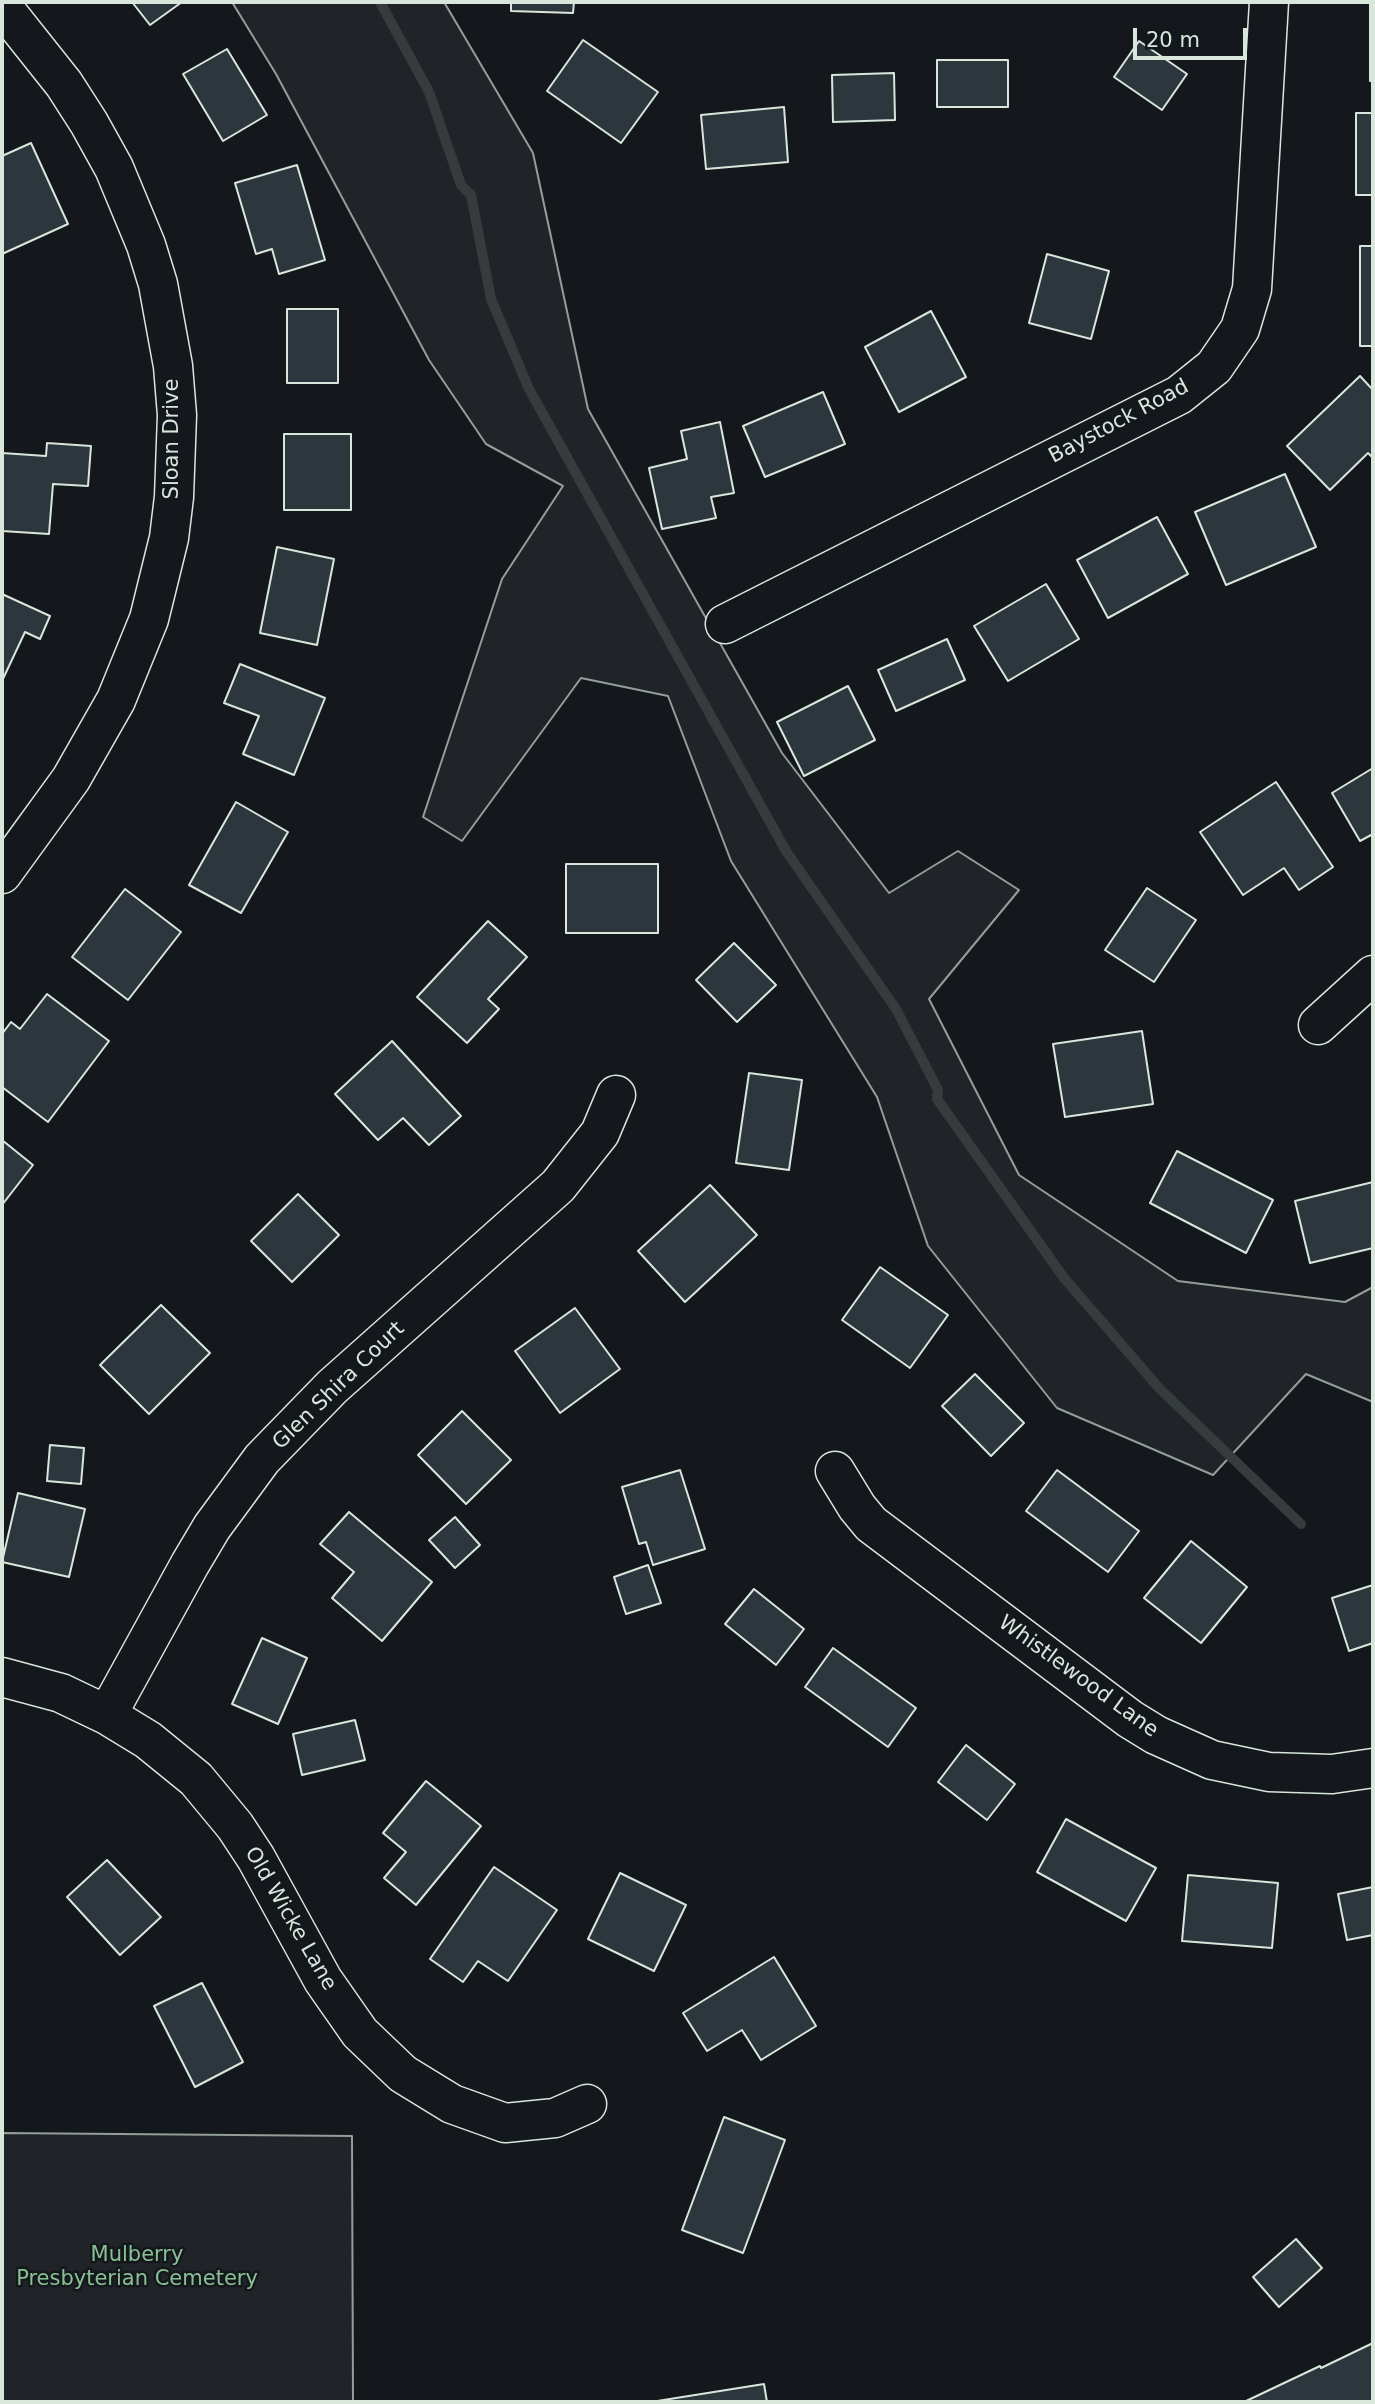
<!DOCTYPE html>
<html>
<head>
<meta charset="utf-8">
<style>
  body { margin:0 }
  #map { position:relative; width:1375px; height:2404px; overflow:hidden; background:#14181c; font-family:"DejaVu Sans",sans-serif }
  canvas { display:block }
  .frame { position:absolute; inset:0; border:4px solid #d8e6dc; pointer-events:none }
  .scale { position:absolute; left:1133px; top:28px; width:114px; height:32px; box-sizing:border-box; border:4px solid #d8e6dc; border-top:0; padding-left:9px; font-size:21px; line-height:24px; white-space:nowrap; color:#d8e6dc; -webkit-text-stroke:5px #14181c; paint-order:stroke }
</style>
</head>
<body>
<div id="map">
<canvas width="1375" height="2404"></canvas>
<div class="frame"></div>
<div class="scale">20 m</div>
</div>
<script>
const c = document.querySelector('canvas').getContext('2d');
c.lineJoin = 'round';
function fill(path, color) { c.fillStyle = color; c.fill(path, 'evenodd'); }
const toPath = rows => new Path2D(rows.map(r => 'M' + r).join(''));
function trace(path, color, width, dash) { c.strokeStyle = color; c.lineWidth = width; c.lineCap = dash ? 'butt' : 'round'; c.setLineDash(dash || []); c.stroke(path); }
function label(font, color, halo, rows, align = 'center') {
  c.font = font + ' "DejaVu Sans",sans-serif'; c.lineWidth = 5; c.setLineDash([]); c.textBaseline = 'middle'; c.strokeStyle = halo; c.fillStyle = color; for (const [text, x, y, turn = 0] of rows) {
    c.save(); c.translate(x, y); c.rotate((+turn || 0) * Math.PI / 180); c.textAlign = isNaN(turn) ? turn : align; if (halo) c.strokeText(text, 0, 0); c.fillText(text, 0, 0); c.restore();
  }
}
const green = toPath([
  [232,2,444,2,533,153,588,409,782,753,889,893,958,851,1019,890,929,999,1019,1175,1178,1281,1345,1302,1373,1287,1373,1402,1306,1374,1213,1475,1057,1408,928,1246,877,1097,731,861,668,696,581,678,462,841,423,817,502,579,563,486,486,444,429,360,276,74,232,2],
  [2,2133,352,2136,353,2402,2,2402,2,2133]
]);
fill(green, '#202428');
trace(green, '#939e99', 2);
trace(toPath([
  [380,2,429,92,461,185,471,195,491,299,529,389,786,851,896,1009,938,1090,937,1099,1064,1278,1160,1389,1301,1524]
]), '#363b3e', 10);
const building = toPath([
  [132,2,182,2,150,25,132,2],
  [511,2,574,2,573,13,511,11,511,2],
  [1370,2,1373,2,1373,81,1370,81,1370,2],
  [583,40,658,92,621,143,547,91,583,40],
  [1139,41,1187,74,1162,110,1114,77,1139,41],
  [227,49,267,115,223,141,183,74,227,49],
  [937,60,1008,60,1008,107,937,107,937,60],
  [894,73,895,120,833,122,832,75,894,73],
  [784,107,788,162,706,169,701,115,784,107],
  [1356,113,1373,113,1373,195,1356,195,1356,113],
  [31,143,68,224,2,254,2,156,31,143],
  [297,165,325,260,279,274,272,249,256,254,235,183,297,165],
  [1360,246,1373,246,1373,346,1360,346,1360,246],
  [1047,254,1109,271,1091,339,1029,323,1047,254],
  [287,309,338,309,338,383,287,383,287,309],
  [931,311,966,377,899,412,865,347,931,311],
  [1360,376,1373,390,1373,458,1368,453,1330,490,1287,446,1360,376],
  [823,392,845,444,765,477,743,426,823,392],
  [720,422,734,493,711,497,716,518,662,529,649,468,687,459,681,431,720,422],
  [284,434,351,434,351,510,284,510,284,434],
  [47,443,91,446,88,486,53,484,49,534,2,531,2,453,46,456,47,443],
  [1285,474,1316,547,1226,585,1195,512,1285,474],
  [1157,517,1188,574,1108,618,1077,560,1157,517],
  [277,547,334,559,317,645,260,633,277,547],
  [1046,584,1079,639,1008,681,974,626,1046,584],
  [2,594,50,616,40,639,25,632,2,681,2,594],
  [947,639,965,680,896,711,878,670,947,639],
  [240,664,325,698,294,775,243,754,259,716,224,703,240,664],
  [848,686,875,740,804,776,777,722,848,686],
  [1373,768,1373,834,1360,841,1332,793,1373,768],
  [1276,782,1333,867,1299,890,1284,868,1243,895,1200,832,1276,782],
  [236,802,288,832,241,913,189,885,236,802],
  [566,864,658,864,658,933,566,933,566,864],
  [1147,888,1196,920,1154,982,1105,950,1147,888],
  [125,889,181,932,128,1000,72,957,125,889],
  [488,921,527,957,488,999,499,1009,467,1043,417,997,488,921],
  [734,943,776,985,737,1022,696,980,734,943],
  [47,994,109,1041,48,1122,2,1087,2,1034,11,1022,20,1029,47,994],
  [1142,1031,1153,1104,1065,1117,1053,1044,1142,1031],
  [392,1041,461,1116,429,1145,403,1118,378,1140,335,1094,392,1041],
  [749,1073,802,1080,789,1170,736,1163,749,1073],
  [2,1140,33,1165,2,1205,2,1140],
  [1177,1151,1273,1200,1246,1253,1150,1203,1177,1151],
  [1373,1182,1373,1248,1310,1263,1295,1201,1373,1182],
  [710,1185,757,1235,685,1302,638,1251,710,1185],
  [298,1194,339,1235,292,1282,251,1241,298,1194],
  [880,1267,948,1315,910,1368,842,1320,880,1267],
  [161,1305,210,1353,149,1414,100,1365,161,1305],
  [575,1308,620,1369,560,1413,515,1351,575,1308],
  [975,1374,1024,1423,991,1456,942,1406,975,1374],
  [462,1411,511,1460,466,1504,418,1455,462,1411],
  [50,1445,84,1448,81,1484,47,1481,50,1445],
  [680,1470,705,1549,653,1565,646,1542,639,1544,622,1487,680,1470],
  [1057,1470,1139,1531,1108,1572,1026,1511,1057,1470],
  [18,1493,85,1509,69,1577,2,1562,18,1493],
  [349,1512,432,1582,382,1641,332,1598,354,1572,320,1544,349,1512],
  [455,1517,480,1545,455,1568,429,1540,455,1517],
  [1191,1541,1247,1587,1201,1643,1144,1598,1191,1541],
  [648,1565,661,1603,626,1614,614,1577,648,1565],
  [1373,1585,1373,1643,1349,1651,1332,1598,1373,1585],
  [754,1589,804,1629,776,1665,725,1624,754,1589],
  [262,1638,307,1658,278,1724,232,1704,262,1638],
  [833,1648,916,1708,888,1747,805,1687,833,1648],
  [355,1720,365,1760,302,1775,293,1734,355,1720],
  [966,1745,1015,1784,987,1820,938,1782,966,1745],
  [426,1781,481,1826,416,1905,384,1878,406,1852,383,1833,426,1781],
  [1066,1819,1156,1868,1126,1921,1037,1872,1066,1819],
  [107,1860,161,1917,120,1955,67,1897,107,1860],
  [494,1867,557,1910,508,1981,478,1961,463,1982,430,1959,494,1867],
  [620,1873,686,1905,654,1971,588,1939,620,1873],
  [1188,1875,1278,1883,1272,1948,1182,1941,1188,1875],
  [1373,1887,1373,1935,1347,1940,1338,1894,1373,1887],
  [774,1957,816,2026,761,2060,742,2030,707,2051,683,2013,774,1957],
  [202,1983,243,2062,195,2087,154,2006,202,1983],
  [724,2117,785,2140,743,2253,682,2230,724,2117],
  [1296,2239,1322,2268,1279,2307,1253,2277,1296,2239],
  [1373,2343,1373,2402,1244,2402,1320,2366,1321,2368,1373,2343],
  [764,2384,767,2402,651,2402,764,2384]
]);
fill(building, '#2c363c');
trace(building, '#d8e6dc', 2);
const minor = toPath([
  [2,6,64,84,89,123,114,168,146,245,158,284,173,366,177,415,174,497,169,538,149,619,116,700,71,779,2,874],
  [725,624,1179,395,1214,367,1240,329,1252,289,1269,2],
  [1318,1025,1373,975],
  [835,1471,857,1507,871,1524,1130,1719,1156,1735,1212,1760,1269,1772,1332,1774,1373,1768],
  [2,1677,61,1693,107,1715,148,1740,196,1779,235,1826,256,1858,323,1980,360,2033,403,2074,452,2104,505,2123,555,2118,587,2104],
  [107,1715,190,1564,212,1527,262,1459,332,1387,558,1186,600,1133,616,1095]
]);
trace(minor, '#d8e6dc', 41);
trace(minor, '#14181c', 38);
label('21px', '#d8e6dc', '#14181c', [
  ["Baystock Road",1119,422,-28],
  ["Sloan Drive",173,439,-90],
  ["Glen Shira Court",339,1386,-44],
  ["Whistlewood Lane",1078,1677,36],
  ["Old Wicke Lane",290,1919,60]
]);
label('21px', '#8ac095', '#14181c', [
  ["Mulberry",137,2256],
  ["Presbyterian Cemetery",137,2280]
]);
</script>
</body>
</html>
